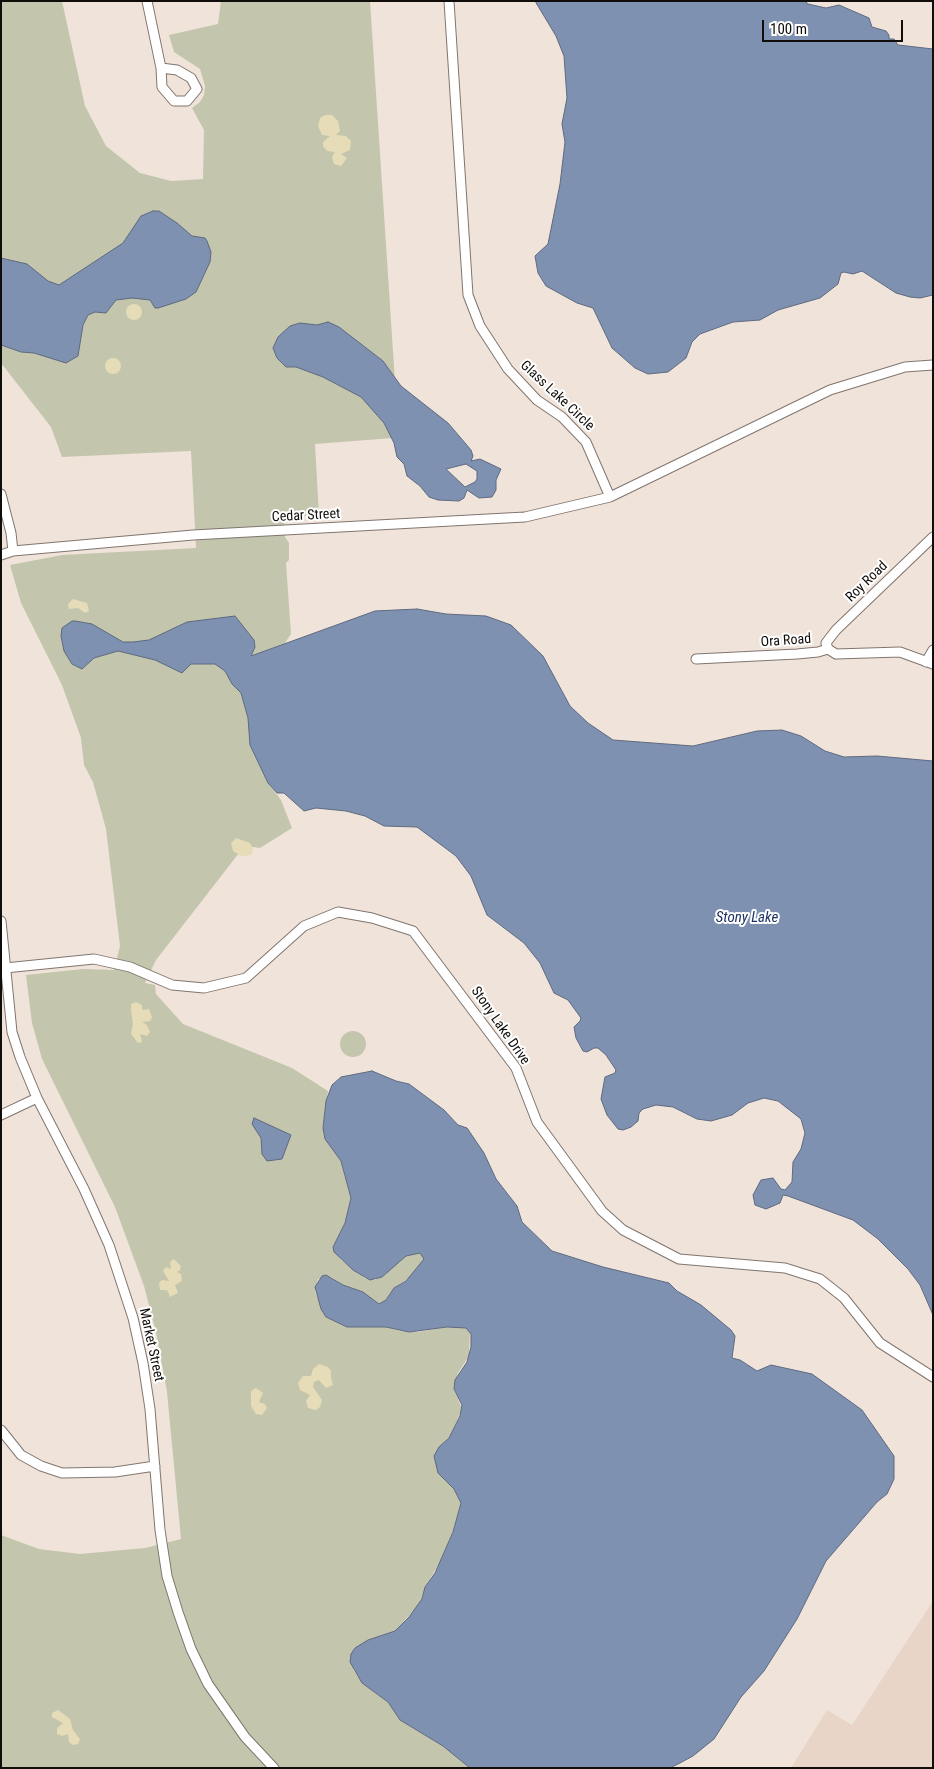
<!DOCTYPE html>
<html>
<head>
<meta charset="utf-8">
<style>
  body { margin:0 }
  #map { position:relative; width:934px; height:1769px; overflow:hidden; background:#f0e3da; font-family:"Roboto Condensed",sans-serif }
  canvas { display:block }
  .frame { position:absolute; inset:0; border:2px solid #110d0a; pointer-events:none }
  .scale { position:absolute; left:762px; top:20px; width:141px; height:22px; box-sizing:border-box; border:2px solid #110d0a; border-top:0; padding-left:6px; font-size:15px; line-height:18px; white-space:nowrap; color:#110d0a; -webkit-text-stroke:4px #fff; paint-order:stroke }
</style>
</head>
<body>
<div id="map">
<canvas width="934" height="1769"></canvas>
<div class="frame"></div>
<div class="scale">100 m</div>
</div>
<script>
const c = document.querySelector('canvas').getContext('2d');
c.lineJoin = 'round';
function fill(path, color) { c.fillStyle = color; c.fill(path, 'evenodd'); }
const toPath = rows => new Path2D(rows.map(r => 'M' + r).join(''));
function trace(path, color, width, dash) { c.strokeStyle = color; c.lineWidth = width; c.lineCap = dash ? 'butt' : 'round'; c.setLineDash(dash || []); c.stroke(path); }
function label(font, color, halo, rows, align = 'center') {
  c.font = font + ' "Roboto Condensed",sans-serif'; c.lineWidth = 4; c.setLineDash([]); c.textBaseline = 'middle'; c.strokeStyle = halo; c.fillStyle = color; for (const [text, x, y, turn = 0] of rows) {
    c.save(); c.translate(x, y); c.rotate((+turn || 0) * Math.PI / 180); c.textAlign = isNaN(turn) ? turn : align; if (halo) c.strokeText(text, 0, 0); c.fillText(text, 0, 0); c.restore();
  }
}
fill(toPath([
  [933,1601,933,1768,791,1768,827,1710,852,1725]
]), '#e9d5c8');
fill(toPath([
  [1,1,62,1,85,106,106,146,140,173,171,181,203,179,204,130,192,108,200,102,204,95,205,86,200,69,174,52,169,35,218,24,221,1,370,1,396,397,393,438,315,444,319,515,284,517,285,537,289,543,289,560,286,563,291,634,285,643,250,657,241,693,248,718,252,749,268,783,281,800,292,828,260,848,253,847,239,853,156,960,145,983,155,985,156,994,183,1024,292,1068,328,1091,323,1128,325,1139,341,1161,351,1198,345,1223,333,1247,341,1260,365,1278,375,1280,406,1256,420,1253,423,1255,424,1259,409,1278,394,1288,386,1300,379,1304,363,1292,343,1285,331,1277,318,1279,315,1292,326,1317,347,1327,386,1327,401,1331,417,1332,447,1327,466,1328,470,1330,469,1356,458,1373,454,1389,462,1409,451,1435,434,1456,444,1479,454,1489,460,1499,461,1506,457,1521,441,1560,425,1587,421,1602,395,1631,362,1644,353,1669,362,1683,388,1702,400,1720,443,1746,470,1768,1,1768,1,1535,39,1549,80,1554,145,1548,181,1539,167,1392,156,1332,144,1286,115,1207,42,1059,32,1023,26,975,83,969,114,970,120,946,106,829,93,782,84,765,81,738,62,685,21,603,10,565,62,555,196,548,191,451,62,457,51,427,1,363],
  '340 1044a13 13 0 1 1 26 0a13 13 0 1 1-26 0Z'
]), '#c3c6ad');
fill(toPath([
  [325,115,332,115,338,121,340,131,336,135,346,136,351,141,350,150,341,154,347,158,341,166,334,164,332,157,335,152,327,151,323,146,323,142,330,136,322,135,318,126,320,118],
  '126 312a8 8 0 1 1 16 0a8 8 0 1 1-16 0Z',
  '105 366a8 8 0 1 1 16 0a8 8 0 1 1-16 0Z',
  [73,599,87,603,89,611,85,613,78,608,69,609,68,604],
  [236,838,250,843,253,848,252,855,241,856,233,851,231,843],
  [136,1002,142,1005,142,1010,149,1009,152,1017,150,1021,142,1022,147,1025,150,1032,147,1036,140,1034,142,1042,138,1043,131,1034,133,1024,131,1010,131,1004],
  [174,1259,181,1266,180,1270,177,1272,181,1274,182,1281,175,1285,178,1293,170,1297,167,1290,160,1290,159,1283,162,1280,169,1281,163,1271,166,1267,171,1269,170,1262],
  [319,1364,328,1367,331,1371,331,1378,333,1385,326,1388,319,1380,314,1382,313,1387,322,1400,320,1407,316,1410,308,1408,306,1401,310,1395,300,1390,298,1383,303,1376,311,1376,313,1369],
  [256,1388,263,1393,259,1402,265,1404,267,1408,262,1415,256,1414,251,1406,251,1391],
  [58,1710,70,1719,73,1730,80,1739,78,1744,73,1745,69,1742,68,1734,62,1736,57,1734,57,1728,63,1723,52,1717,52,1713]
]), '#e6dcb7');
const water = toPath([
  [535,1,805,1,808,4,826,8,839,5,869,18,872,27,886,31,889,35,889,39,894,39,898,45,933,49,933,295,920,298,910,297,896,293,862,271,853,274,844,272,841,273,838,284,820,298,778,310,760,320,733,322,700,334,692,342,686,358,668,372,648,374,635,368,612,348,593,308,577,303,546,286,538,273,535,256,548,244,560,184,565,142,562,124,567,98,564,56,556,36,535,1],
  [153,211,159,211,177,223,192,236,205,238,207,241,211,252,210,262,196,292,186,299,158,308,155,308,150,300,132,298,116,300,106,313,95,312,88,315,83,325,78,356,66,363,34,353,21,352,1,345,1,258,27,264,48,281,59,285,123,243,141,216,153,211],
  [328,322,339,327,383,361,401,386,448,423,471,450,473,456,471,461,480,459,501,469,496,480,496,490,492,497,479,498,467,490,464,498,459,501,438,500,429,497,420,486,407,476,404,464,397,457,394,443,384,423,361,397,323,377,296,367,286,367,277,358,273,348,278,337,290,326,300,323,317,325,328,322],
  [466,464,477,471,477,479,475,482,465,487,446,469,466,464],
  [417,609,446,614,486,616,511,625,543,656,570,706,588,723,613,740,693,746,757,731,782,730,801,736,825,751,844,757,877,756,933,761,933,1315,920,1285,908,1269,878,1239,853,1220,788,1196,783,1195,780,1203,766,1209,755,1205,753,1195,761,1180,773,1178,781,1189,785,1190,792,1182,793,1162,801,1149,805,1133,801,1119,796,1115,778,1101,764,1098,748,1103,732,1115,711,1121,697,1119,673,1107,656,1105,643,1109,639,1113,638,1121,631,1127,623,1130,618,1129,607,1115,601,1099,605,1077,615,1073,616,1070,606,1055,598,1048,594,1048,587,1052,583,1051,576,1038,574,1027,580,1021,581,1018,568,1000,554,993,540,963,524,943,487,915,471,876,456,856,417,827,384,826,365,816,346,811,316,808,304,811,284,793,277,793,268,783,250,745,248,718,241,693,232,684,225,671,215,664,191,664,182,673,155,660,118,651,94,658,82,669,72,664,64,651,61,636,62,628,72,621,75,621,92,624,123,642,133,642,149,640,187,622,235,616,254,640,255,647,251,656,375,611,417,609],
  [372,1071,396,1081,409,1084,444,1110,458,1125,467,1128,484,1153,496,1179,517,1206,522,1222,552,1251,603,1267,669,1283,677,1291,701,1305,731,1330,735,1336,732,1358,740,1360,757,1371,771,1365,812,1374,862,1410,894,1456,894,1479,887,1494,877,1502,826,1561,797,1619,764,1671,741,1697,714,1739,693,1756,680,1763,670,1768,470,1768,443,1746,400,1720,388,1702,362,1683,350,1662,351,1654,355,1648,368,1640,395,1631,409,1617,422,1599,425,1587,435,1573,453,1532,461,1503,454,1489,438,1473,434,1456,439,1447,449,1438,460,1416,462,1405,454,1389,455,1380,467,1362,471,1347,471,1334,466,1328,447,1327,409,1332,386,1327,347,1327,326,1317,321,1309,315,1287,322,1276,326,1275,343,1285,363,1292,379,1304,386,1300,394,1288,406,1281,424,1259,420,1253,406,1256,382,1277,370,1280,353,1270,334,1252,333,1247,345,1223,351,1198,341,1161,325,1139,323,1128,326,1101,332,1085,341,1077,372,1071],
  [254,1118,291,1135,282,1159,267,1161,262,1154,261,1138,252,1124,254,1118]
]);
fill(water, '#7f91b1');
trace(water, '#5e697f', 1);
const street = toPath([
  [147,1,161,68,162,87,174,101,187,101,197,89,191,78,177,70,161,68],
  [449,1,468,295,480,326,508,369,537,400,562,417,586,442,610,497,830,390,905,367,933,365],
  [1,494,11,533,13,551],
  [1,555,13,551,193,535,525,517,610,497],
  [828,649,826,643,836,630,933,537],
  [828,649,836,654,900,652,933,664],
  [696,659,797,654,818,652,828,649],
  [926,662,933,650],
  [1,921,12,1032,20,1057,37,1098,84,1189,109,1245,133,1318,143,1363,150,1409,160,1530,167,1576,178,1612,191,1649,208,1684,245,1737,274,1768],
  [5,968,94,959,130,967,172,985,204,988,246,978,304,926,338,912,372,918,413,931,516,1068,537,1122,602,1211,623,1230,679,1259,785,1268,820,1279,844,1298,880,1343,933,1377],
  [1,1115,37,1098],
  [1,1430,21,1455,41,1466,62,1473,115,1472,155,1466]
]);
trace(street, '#81756e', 11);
trace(street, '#fff', 9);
label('14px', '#110d0a', '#fff', [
  ["Glass Lake Circle",557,396,43],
  ["Cedar Street",306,516,-3],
  ["Roy Road",867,582,-44],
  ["Ora Road",786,641,-4],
  ["Stony Lake Drive",500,1026,55],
  ["Market Street",151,1345,78]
]);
label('italic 15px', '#1e3360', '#fff', [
  ["Stony Lake",747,918]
]);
</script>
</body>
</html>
